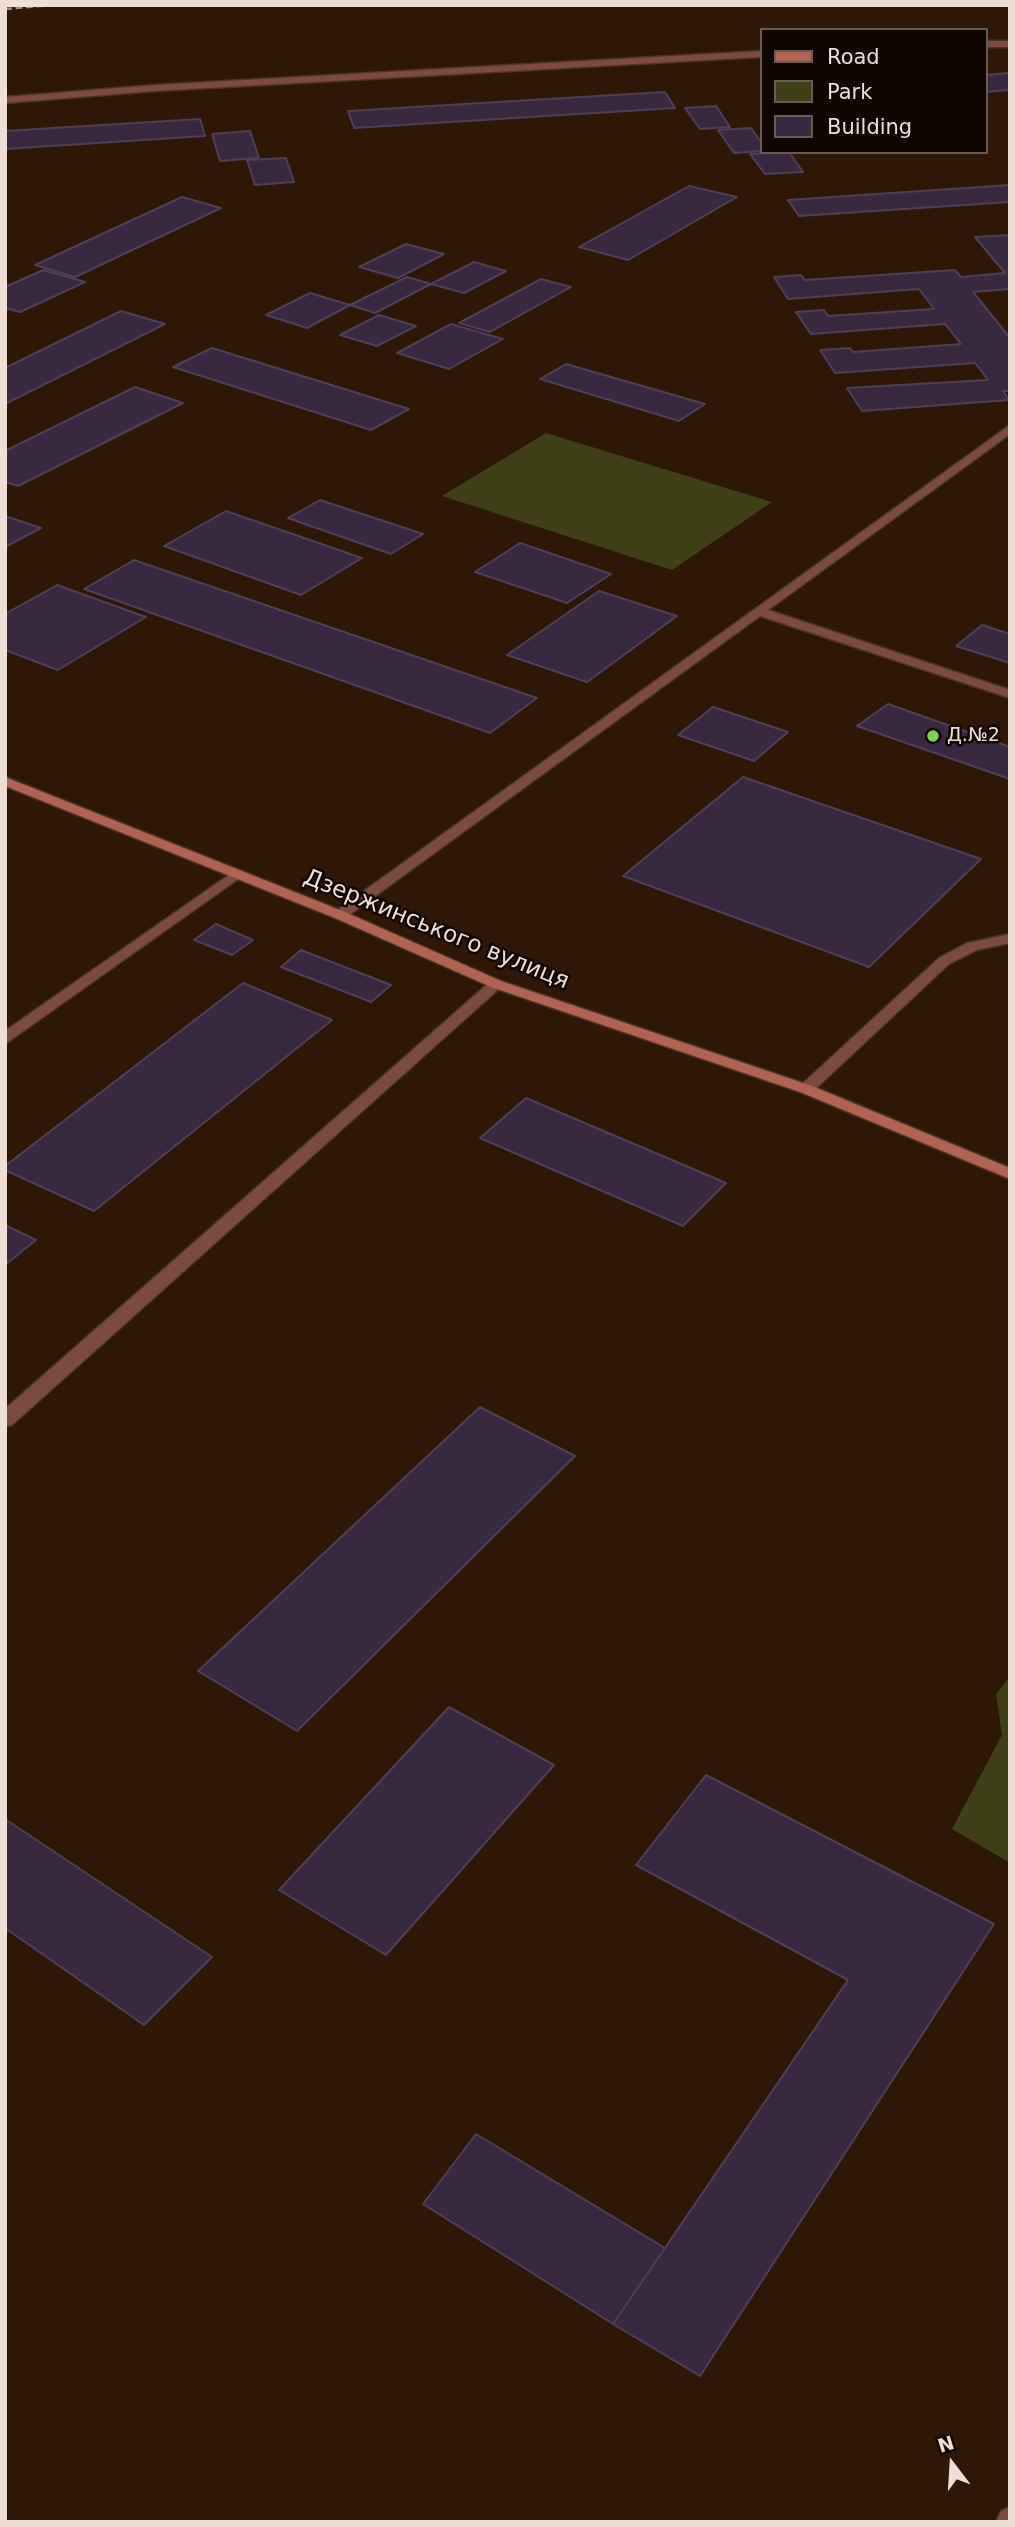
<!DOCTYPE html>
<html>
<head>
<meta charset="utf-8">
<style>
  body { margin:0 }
  #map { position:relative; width:1015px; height:2527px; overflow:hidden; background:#2f1708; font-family:"DejaVu Sans",sans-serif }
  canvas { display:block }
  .frame { position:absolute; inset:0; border:7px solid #efded5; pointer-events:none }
  .legend { position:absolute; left:760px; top:28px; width:228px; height:126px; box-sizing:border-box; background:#0f0602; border:2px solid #695c56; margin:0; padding:9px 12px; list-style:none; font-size:21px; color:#efded5 }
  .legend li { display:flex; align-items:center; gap:14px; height:35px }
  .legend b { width:35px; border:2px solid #695c56 }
  .north { position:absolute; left:917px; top:2429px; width:70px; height:70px; -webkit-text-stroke:5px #0f0602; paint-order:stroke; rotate:343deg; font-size:19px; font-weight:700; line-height:28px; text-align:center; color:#efded5 }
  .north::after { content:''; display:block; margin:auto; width:24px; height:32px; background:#efded5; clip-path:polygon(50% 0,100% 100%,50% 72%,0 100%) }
</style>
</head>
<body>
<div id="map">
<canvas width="1015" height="2527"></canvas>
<div class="frame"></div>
<ul class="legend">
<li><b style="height:9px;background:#b06253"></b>Road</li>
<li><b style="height:19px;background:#3f4017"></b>Park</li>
<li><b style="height:19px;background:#382940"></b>Building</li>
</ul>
<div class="north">N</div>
</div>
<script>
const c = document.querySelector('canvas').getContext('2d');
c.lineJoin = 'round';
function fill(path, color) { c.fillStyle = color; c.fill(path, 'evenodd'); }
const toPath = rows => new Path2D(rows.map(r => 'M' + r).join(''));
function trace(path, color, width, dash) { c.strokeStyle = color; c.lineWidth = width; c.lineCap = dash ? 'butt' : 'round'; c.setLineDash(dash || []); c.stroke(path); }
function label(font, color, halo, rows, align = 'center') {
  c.font = font + ' "DejaVu Sans",sans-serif'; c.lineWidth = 5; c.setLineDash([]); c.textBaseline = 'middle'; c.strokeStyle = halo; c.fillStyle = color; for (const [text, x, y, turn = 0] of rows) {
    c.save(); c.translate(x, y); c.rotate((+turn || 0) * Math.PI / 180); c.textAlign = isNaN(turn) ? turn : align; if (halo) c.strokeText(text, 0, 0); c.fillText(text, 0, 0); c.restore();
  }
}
fill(toPath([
  [546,433,772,502,672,570,442,496],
  [1010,1676,1010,1863,952,1829,1002,1735,996,1694]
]), '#3f4017');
const building = toPath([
  [1010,73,1010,90,985,92,985,75,1010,73],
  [665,92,675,108,354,128,348,111,665,92],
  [716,106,730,127,700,129,685,108,716,106],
  [200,119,205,136,5,149,5,131,200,119],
  [751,128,761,142,761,151,734,153,718,130,751,128],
  [250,131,259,158,220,161,212,134,250,131],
  [789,152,803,172,765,174,750,154,789,152],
  [286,158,294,182,255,185,247,160,286,158],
  [1010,185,1010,202,799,216,788,200,1010,185],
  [689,186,737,197,628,260,579,247,689,186],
  [182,197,221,208,75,277,35,265,182,197],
  [1010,235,1010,289,973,292,1010,338,1010,391,1003,391,1009,400,862,411,847,388,988,380,975,363,835,373,820,350,850,348,853,352,961,344,945,324,811,334,796,312,824,310,828,316,934,309,919,289,788,299,774,277,801,275,805,280,955,270,961,277,1005,273,975,237,1010,235],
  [406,244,444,254,398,278,359,267,406,244],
  [474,262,506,271,464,293,431,284,474,262],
  [43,270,85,282,20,312,5,308,5,287,43,270],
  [407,277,431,284,375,313,350,305,407,277],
  [541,279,571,287,490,332,459,323,541,279],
  [310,293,350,305,307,328,266,315,310,293],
  [121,311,165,324,5,404,5,368,121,311],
  [379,315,416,326,377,346,340,335,379,315],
  [451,324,503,339,449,369,397,353,451,324],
  [212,348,409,409,371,430,173,367,212,348],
  [566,364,705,404,679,421,540,379,566,364],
  [135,387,183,403,18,486,5,482,5,451,135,387],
  [320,500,423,534,391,554,288,518,320,500],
  [226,511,362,558,301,595,164,546,226,511],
  [5,516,41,528,5,547,5,516],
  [520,543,611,574,567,603,475,572,520,543],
  [134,560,537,698,490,733,84,589,134,560],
  [57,585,146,617,58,670,5,650,5,614,57,585],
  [599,591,677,616,587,682,507,655,599,591],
  [982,625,1010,634,1010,663,956,646,982,625],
  [888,704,1010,747,1010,779,857,726,888,704],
  [713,707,788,732,754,761,678,735,713,707],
  [743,777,981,859,869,967,623,876,743,777],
  [216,924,253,940,232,955,194,940,216,924],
  [301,950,391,985,371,1002,281,967,301,950],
  [243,983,332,1020,94,1211,5,1170,5,1166,243,983],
  [526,1098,726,1183,683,1226,480,1138,526,1098],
  [5,1225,36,1240,5,1265,5,1225],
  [480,1407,575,1456,297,1731,198,1671,480,1407],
  [449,1707,554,1765,386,1955,279,1890,449,1707],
  [706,1775,994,1924,700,2376,613,2324,848,1980,636,1865,706,1775],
  [5,1819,212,1957,144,2025,5,1928,5,1819],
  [476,2134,665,2248,613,2324,423,2204,476,2134]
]);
fill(building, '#382940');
trace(building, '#4f3f57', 2);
const lane = toPath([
  [1010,425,1010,434,768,610,1010,690,1010,698,760,616,345,918,335,918,333,915,335,912,1010,425],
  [236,870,243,874,241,877,5,1044,5,1031,236,870],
  [1010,934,1010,943,977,950,949,964,812,1092,800,1092,798,1089,800,1086,939,958,967,943,1010,934]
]);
const street = toPath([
  [985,41,1010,41,1010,47,985,47,985,41],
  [761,51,761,57,155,91,5,103,5,97,155,85,761,51],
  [496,979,504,984,501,987,12,1425,5,1426,5,1409,491,981,496,979],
  [1010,2507,1010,2522,996,2522,1001,2511,1010,2507]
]);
const secondary = toPath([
  [5,777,345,912,501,981,812,1086,1010,1168,1010,1179,800,1092,491,987,335,918,5,786,5,777]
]);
trace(lane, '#4a3325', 3);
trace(street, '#4a3325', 3);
trace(secondary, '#4a3325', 3);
fill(lane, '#7b4a41');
fill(street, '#7b4a41');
fill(secondary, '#b06253');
trace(toPath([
  [5,9,52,5]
]), '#a18d82', 2.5, [7, 3.5]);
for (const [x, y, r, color] of [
  [933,736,7,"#7cd155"]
]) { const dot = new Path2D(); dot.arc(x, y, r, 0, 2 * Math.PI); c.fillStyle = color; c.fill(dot); trace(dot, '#0f0602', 2.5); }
label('19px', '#efded5', '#0f0602', [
  ["Д.№2",947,736]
], 'left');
label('23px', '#efded5', '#0f0602', [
  ["Дзержинського вулиця",436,930,22]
]);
</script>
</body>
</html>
